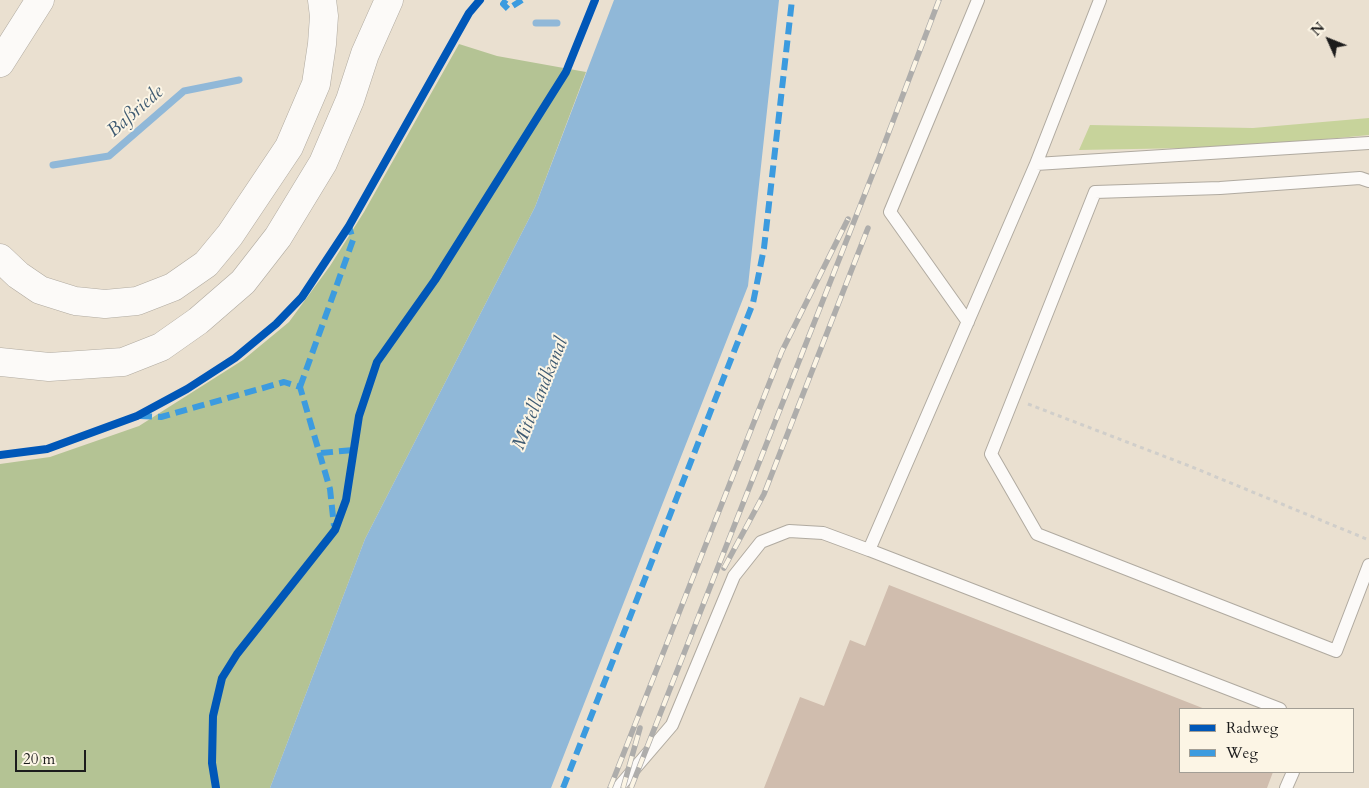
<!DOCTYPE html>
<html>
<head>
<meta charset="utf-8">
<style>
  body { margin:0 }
  #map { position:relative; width:1369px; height:788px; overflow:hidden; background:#eae0d0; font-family:Cardo,serif }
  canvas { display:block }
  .legend { position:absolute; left:1179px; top:708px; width:175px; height:65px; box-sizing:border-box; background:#fcf5e5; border:1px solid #a29e95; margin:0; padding:6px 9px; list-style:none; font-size:15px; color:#1c1c1c }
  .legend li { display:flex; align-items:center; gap:10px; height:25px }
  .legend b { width:25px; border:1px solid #a29e95 }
  .north { position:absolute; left:1304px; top:15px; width:50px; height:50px; -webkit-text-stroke:4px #fcf5e5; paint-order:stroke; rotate:314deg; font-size:14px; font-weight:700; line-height:20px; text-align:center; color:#1c1c1c }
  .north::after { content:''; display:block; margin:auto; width:18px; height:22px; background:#1c1c1c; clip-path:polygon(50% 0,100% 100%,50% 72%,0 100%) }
  .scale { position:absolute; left:15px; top:750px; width:71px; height:22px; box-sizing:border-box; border:2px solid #1c1c1c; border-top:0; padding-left:6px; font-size:15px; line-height:18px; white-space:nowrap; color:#1c1c1c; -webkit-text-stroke:4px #fcf5e5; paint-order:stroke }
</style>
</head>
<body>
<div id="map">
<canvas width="1369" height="788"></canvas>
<ul class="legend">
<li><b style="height:6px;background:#0057b8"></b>Radweg</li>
<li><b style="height:6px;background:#3c9bdf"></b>Weg</li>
</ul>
<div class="north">N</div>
<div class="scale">20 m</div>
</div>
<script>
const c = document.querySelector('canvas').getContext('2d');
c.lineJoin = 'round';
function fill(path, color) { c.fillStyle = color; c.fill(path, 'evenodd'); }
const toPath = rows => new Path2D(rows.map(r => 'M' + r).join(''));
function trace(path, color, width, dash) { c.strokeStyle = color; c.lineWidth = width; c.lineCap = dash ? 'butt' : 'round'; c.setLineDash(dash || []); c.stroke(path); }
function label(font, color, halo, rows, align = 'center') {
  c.font = font + ' Cardo,serif'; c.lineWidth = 4; c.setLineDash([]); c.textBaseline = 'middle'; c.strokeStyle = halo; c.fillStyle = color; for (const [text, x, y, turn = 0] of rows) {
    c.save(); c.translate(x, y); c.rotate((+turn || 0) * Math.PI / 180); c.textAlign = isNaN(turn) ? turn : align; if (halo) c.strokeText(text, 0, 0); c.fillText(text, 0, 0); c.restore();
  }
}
fill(toPath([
  [1369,118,1369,135,1244,147,1079,150,1090,125,1253,128]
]), '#c7d39b');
fill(toPath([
  [459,44,497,56,586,72,535,207,365,539,270,788,0,788,0,464,50,457,139,426,243,360,289,322,330,266,364,212]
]), '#b4c394');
fill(toPath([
  [614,0,779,0,748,286,551,788,270,788,365,539,535,207]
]), '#90b8d8');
trace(toPath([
  [536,23,557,23],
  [53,165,109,156,184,91,239,80]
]), '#90b8d8', 7);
fill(toPath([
  [889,585,1205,709,1180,709,1180,772,1273,772,1267,788,764,788,800,697,824,706,850,640,865,646]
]), '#d0bdae');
const service = toPath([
  [1036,164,1100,0],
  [1369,181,1360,178,1220,188,1095,192,991,454,1037,534,1336,651,1369,565],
  [968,322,890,212,978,0],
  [1280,709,869,550,1036,164,1369,143],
  [618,788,672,725,734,576,761,542,789,531,823,533,869,550],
  [1286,788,1293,772]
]);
const motorway = toPath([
  [0,63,40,0],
  [0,258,18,275,40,290,75,301,105,304,137,301,173,287,206,264,230,235,289,147,316,84,322,44,324,16,322,0],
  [0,362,49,367,123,362,161,347,198,321,243,282,278,237,323,163,350,100,365,54,389,0]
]);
trace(service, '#b0aaa0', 14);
trace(motorway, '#b0aaa0', 29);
trace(toPath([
  [1028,404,1192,467,1369,540]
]), '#d0ceca', 3, [4, 4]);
trace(service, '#fcfaf8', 12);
trace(motorway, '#fcfaf8', 28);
const rail = toPath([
  [724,568,764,494,868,228],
  [610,788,782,351,848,219],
  [623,788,640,728],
  [631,788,879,158,939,0]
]);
trace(rail, '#aeadab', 5.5);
trace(rail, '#fcf5e5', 4, [11]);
trace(toPath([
  [506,0,503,4,508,9,522,0],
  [300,387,353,240,349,226],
  [140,416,161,417,284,382,300,387,330,489,334,526],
  [321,453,353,450],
  [563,788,753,303,764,248,792,0]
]), '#3c9bdf', 6, [12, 6]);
trace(toPath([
  [0,455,47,449,137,416,187,389,235,358,276,324,302,297,349,226,469,13,480,0],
  [216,788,212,763,213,716,222,678,237,654,335,530,346,500,359,416,377,362,435,280,566,72,595,0]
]), '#0057b8', 8);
label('italic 19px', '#3f5b72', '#fcf5e5', [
  ["Baßriede",136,112,-41],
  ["Mittellandkanal",541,394,-68]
]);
</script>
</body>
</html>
